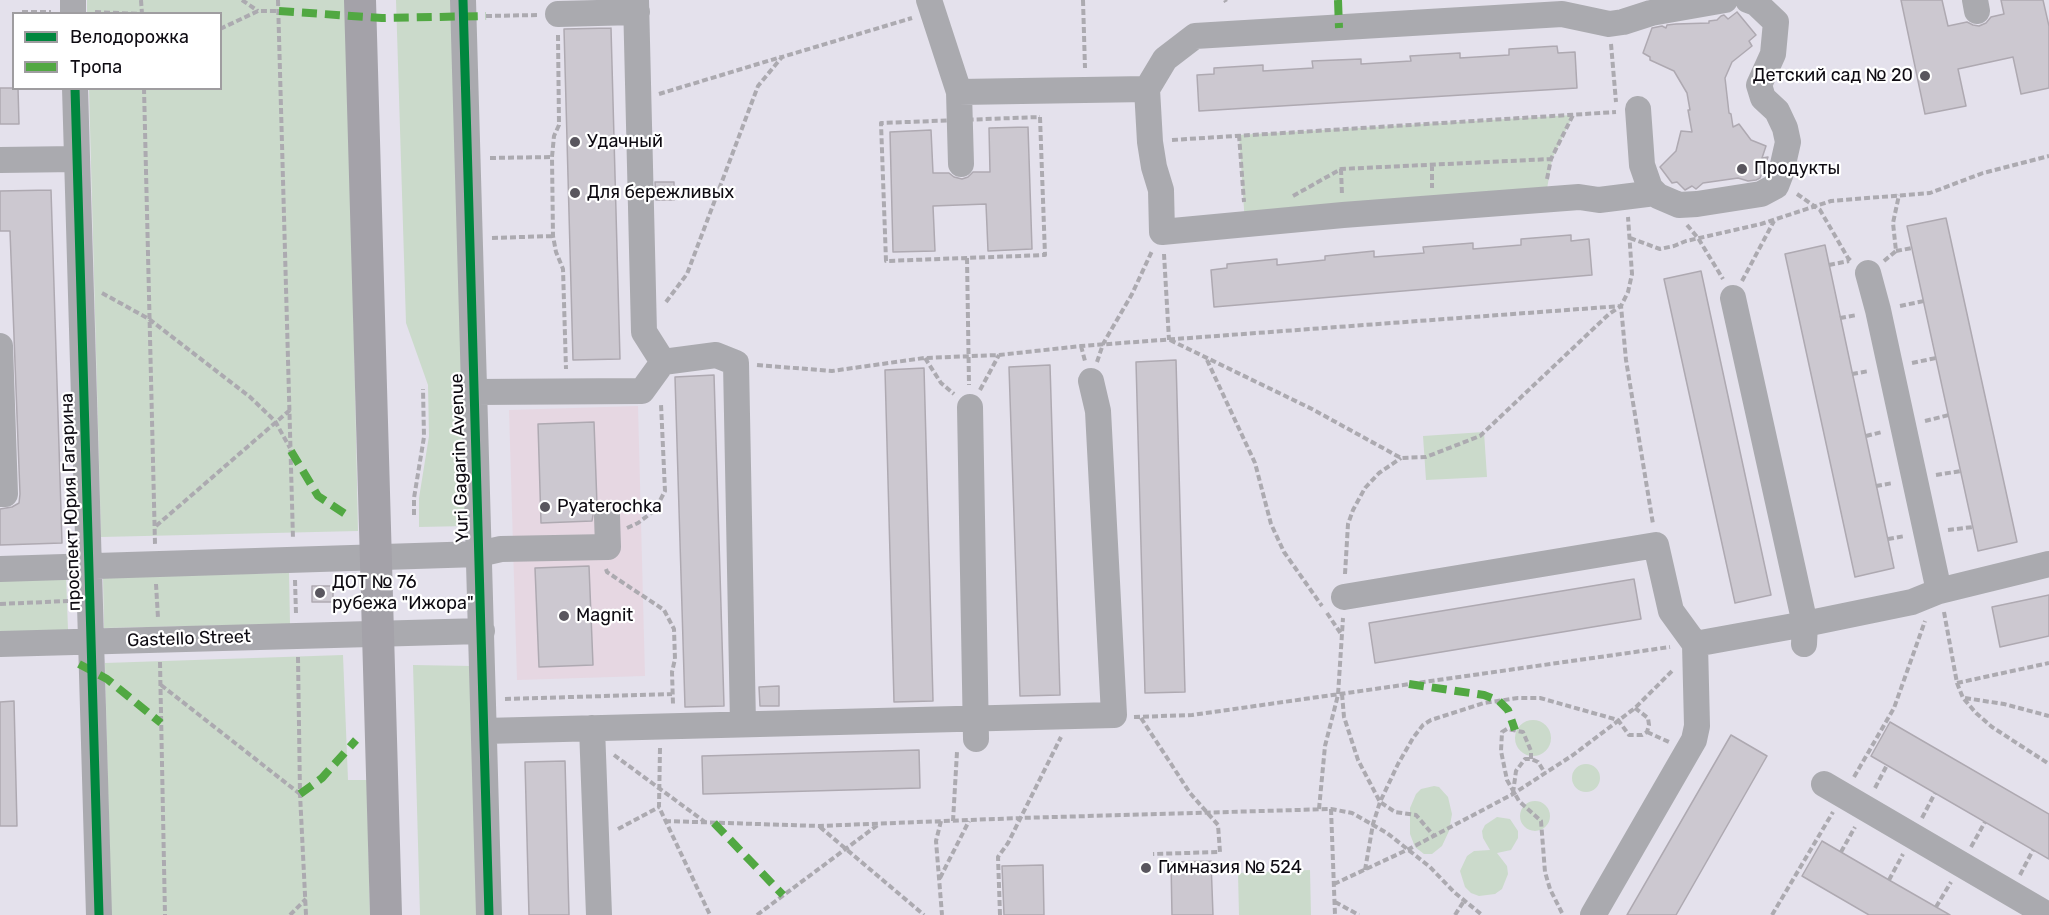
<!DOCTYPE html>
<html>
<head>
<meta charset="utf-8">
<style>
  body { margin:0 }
  #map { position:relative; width:2049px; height:915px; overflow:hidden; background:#e4e1ec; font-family:Rubik,sans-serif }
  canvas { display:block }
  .legend { position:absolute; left:12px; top:12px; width:210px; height:78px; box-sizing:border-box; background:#fff; border:2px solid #9f9da0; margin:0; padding:8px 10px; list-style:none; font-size:18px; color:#0e0b12 }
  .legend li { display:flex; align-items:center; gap:12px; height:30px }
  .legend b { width:30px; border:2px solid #9f9da0 }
</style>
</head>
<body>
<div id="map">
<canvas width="2049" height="915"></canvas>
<ul class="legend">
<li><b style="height:8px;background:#00873e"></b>Велодорожка</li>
<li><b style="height:8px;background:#51a842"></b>Тропа</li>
</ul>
</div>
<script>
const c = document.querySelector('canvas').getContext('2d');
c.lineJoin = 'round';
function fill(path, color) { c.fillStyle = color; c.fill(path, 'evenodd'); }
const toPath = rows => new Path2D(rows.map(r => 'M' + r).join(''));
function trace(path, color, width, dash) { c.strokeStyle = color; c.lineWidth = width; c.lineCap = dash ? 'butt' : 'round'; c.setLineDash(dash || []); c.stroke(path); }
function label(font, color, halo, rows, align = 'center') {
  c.font = font + ' Rubik,sans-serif'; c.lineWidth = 4.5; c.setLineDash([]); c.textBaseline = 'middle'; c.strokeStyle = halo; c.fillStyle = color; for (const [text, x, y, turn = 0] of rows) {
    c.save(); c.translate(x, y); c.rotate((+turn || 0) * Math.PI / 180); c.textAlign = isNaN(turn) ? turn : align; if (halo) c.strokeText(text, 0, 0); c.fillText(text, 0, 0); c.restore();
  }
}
fill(toPath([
  [638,406,645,676,517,680,509,410]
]), '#e6d7e2');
fill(toPath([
  [87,0,347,0,358,531,101,537,89,89,220,88,220,14,87,13],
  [396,0,452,0,467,526,419,527,419,498,429,436,428,385,406,323],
  [1573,115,1552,159,1545,201,1245,224,1239,135],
  [1484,432,1487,477,1426,480,1423,436],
  [289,573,290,624,104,628,103,577],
  [66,575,68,630,0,632,0,577],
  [343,655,348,780,367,780,370,915,111,915,105,663],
  [413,665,472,666,478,915,420,915],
  '1515 738a18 18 0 1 1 36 0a18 18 0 1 1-36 0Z',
  '1572 778a14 14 0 1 1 28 0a14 14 0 1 1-28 0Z',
  [1434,786,1439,787,1448,797,1452,814,1449,831,1442,846,1432,854,1424,854,1415,847,1410,834,1410,808,1416,794,1421,789],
  '1520 816a15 15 0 1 1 30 0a15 15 0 1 1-30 0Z',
  [1497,817,1510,819,1518,831,1518,838,1511,850,1497,853,1507,866,1508,874,1502,889,1495,894,1479,896,1471,893,1465,887,1460,871,1467,856,1474,851,1490,850,1483,838,1482,831,1485,825],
  [1310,870,1311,915,1239,915,1238,873]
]), '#cbdacb');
const building = toPath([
  [1901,0,1942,0,1948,26,1967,22,1973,25,1979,26,1986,23,1991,17,2004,14,2001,0,2043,0,2049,26,2049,88,2021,94,2013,57,1958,69,1966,106,1925,114,1901,0],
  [1737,12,1756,35,1749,41,1752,46,1732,62,1725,78,1729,113,1731,114,1733,127,1739,124,1751,140,1766,146,1762,158,1768,157,1760,178,1756,180,1748,181,1738,178,1703,183,1696,189,1692,186,1685,190,1677,182,1672,183,1660,167,1676,151,1681,131,1692,132,1688,110,1690,110,1687,93,1674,71,1650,60,1650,57,1643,53,1652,28,1662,26,1666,28,1667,25,1676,24,1709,23,1709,21,1717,20,1721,16,1724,15,1728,19,1737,12],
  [611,28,620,359,573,360,564,29,611,28],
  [1557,46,1558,53,1575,52,1577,88,1199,111,1197,75,1214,74,1214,68,1263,65,1263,71,1313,68,1312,61,1361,59,1361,64,1411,61,1410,56,1460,53,1460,58,1509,55,1509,49,1557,46],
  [0,88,18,88,19,124,0,124,0,88],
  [1028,127,1032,249,988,251,986,204,933,206,935,251,893,252,890,132,931,130,933,173,949,173,954,177,962,179,968,177,973,172,990,172,989,128,1028,127],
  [655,182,674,182,674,200,656,200,655,182],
  [51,190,62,543,0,545,0,509,12,507,19,503,20,494,10,231,0,231,0,191,51,190],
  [1946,218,2017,542,1978,551,1907,226,1946,218],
  [1571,235,1571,241,1589,239,1592,275,1214,307,1211,270,1227,268,1227,264,1277,259,1277,265,1325,260,1325,256,1374,251,1374,257,1424,253,1423,247,1473,243,1473,249,1521,245,1521,239,1571,235],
  [1825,245,1894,568,1855,577,1785,254,1825,245],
  [1701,271,1771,595,1735,603,1664,279,1701,271],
  [1176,360,1185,692,1145,693,1136,362,1176,360],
  [1050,365,1060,695,1020,696,1009,367,1050,365],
  [924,368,933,701,894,702,885,370,924,368],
  [714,375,724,706,685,707,675,377,714,375],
  [594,422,597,505,594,509,592,521,541,523,538,424,594,422],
  [589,566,593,665,539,667,535,568,589,566],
  [1634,579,1641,619,1375,663,1369,623,1634,579],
  [312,586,333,586,333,602,312,602,312,586],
  [2049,595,2049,636,2000,647,1992,607,2049,595],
  [779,686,779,706,760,706,759,687,779,686],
  [14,701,17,826,0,826,0,702,14,701],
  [1890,722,2049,814,2049,859,1871,756,1890,722],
  [1731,735,1767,756,1676,915,1627,915,1731,735],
  [919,750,920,788,703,794,702,756,919,750],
  [565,761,569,915,529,915,525,762,565,761],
  [1822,841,1889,880,1950,915,1869,915,1802,876,1822,841],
  [1211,861,1213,915,1172,915,1171,862,1211,861],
  [1043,865,1044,915,1004,915,1002,866,1043,865]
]);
fill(building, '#ccc8d0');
trace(building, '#aea9b1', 1.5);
trace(toPath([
  [141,0,142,14],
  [242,0,258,11],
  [278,0,293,539],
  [1083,0,1085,68],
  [1225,0,1226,2],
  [22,12,51,12],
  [95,12,143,14],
  [486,16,538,15],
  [220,29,258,11,279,11],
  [558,35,559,125,554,136,552,157,553,236,556,252,563,269,566,369],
  [1611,44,1616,102],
  [144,88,155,544],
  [659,94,781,57],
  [1040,117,1045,255,886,261,881,123,1040,117],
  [1239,135,1244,202],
  [1172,140,1616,112],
  [490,158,552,157],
  [1432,165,1432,188],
  [1341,169,1342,195],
  [1547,179,1551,159,1573,115],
  [1797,194,1820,210,1848,258,1851,261],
  [1293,196,1341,169,1551,159],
  [1687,225,1698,238,1723,279],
  [492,238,553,236],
  [1630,238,1660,249,1674,246,1686,241,1761,224,1831,201,1930,193,1983,173,2049,156],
  [1896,251,1912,248],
  [1164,254,1169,340],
  [967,258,969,385],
  [1884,261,1896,251,1893,223,1899,195],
  [1829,265,1849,261],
  [1742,281,1774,221],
  [102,293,149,319,250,397,275,421,290,448],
  [666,302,687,274,758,86,782,57,912,18],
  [1900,306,1924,301],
  [1840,318,1857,315],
  [1170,340,1312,409,1401,458,1426,457,1480,436,1609,314,1621,306,1628,292,1632,274,1628,217],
  [1081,346,1085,361],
  [925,358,941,383,954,394],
  [1207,360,1255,463,1271,524,1284,552,1322,606],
  [1097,362,1103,344,1132,294,1152,251],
  [1912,363,1936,358],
  [757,365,832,371,924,358,999,355,1081,346,1621,306,1626,360,1653,524],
  [1852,374,1869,371],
  [980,390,999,355],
  [1925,421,1949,415],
  [1866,436,1882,432],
  [1936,475,1961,471],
  [1876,486,1893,483],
  [414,515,414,498,424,437,423,389],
  [156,526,290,410],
  [627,528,638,523,655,510,665,491,661,404],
  [1948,530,1973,527],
  [1888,539,1905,536],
  [606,569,607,572,664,610,674,629,675,659,672,672,673,704],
  [1345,574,1348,524,1353,510,1365,488,1379,473,1401,458],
  [295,580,296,614],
  [156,584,158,618],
  [0,604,68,601],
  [1944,612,1957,683,1963,698,1976,713,1992,727,2049,764],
  [1327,613,1341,634],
  [298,657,300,794,306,915],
  [160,662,165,915],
  [1957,683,2049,663],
  [161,685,300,794],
  [1342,694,1344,717,1358,760,1380,802,1395,812,1416,815,1434,836],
  [1965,698,2004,704,2049,716],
  [505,699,672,694],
  [1134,717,1192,715,1670,647],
  [1141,718,1190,793,1218,825,1220,852,1153,854],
  [1647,732,1669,742],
  [660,748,659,807,710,915],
  [614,755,705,822],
  [1531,759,1531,751,1523,732,1507,729,1502,732,1501,751,1507,780,1519,801,1541,821,1545,872,1550,889,1563,915],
  [1854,777,1894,708,1925,621],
  [1875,788,1887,765],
  [1513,793,1516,771,1525,759,1531,759,1538,762,1545,773],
  [1319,809,1325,746,1338,695,1343,618],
  [1331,809,1335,915],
  [1922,818,1935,793],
  [665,821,819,826,1020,818,1331,809,1352,813,1387,833,1430,867,1454,892,1482,915],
  [941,821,936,841,942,915],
  [953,821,957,752],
  [820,827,924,915],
  [618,829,659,807],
  [1971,847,1985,822],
  [1841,852,1855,827],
  [1365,870,1373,824,1380,802,1398,764,1413,738,1423,725,1431,720,1484,703,1518,698,1540,698,1618,720,1629,735,1642,735,1647,732,1649,725,1648,718,1635,708],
  [2020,875,2033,850],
  [940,878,969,821],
  [1889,880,1903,854],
  [1334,884,1409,849,1513,794,1573,755,1635,708,1673,670],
  [1335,902,1359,915],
  [1936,907,1951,882],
  [290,915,306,899],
  [757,915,879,824],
  [1000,915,998,857,1008,843,1061,737],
  [1455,915,1464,901],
  [1772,915,1833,812]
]), '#acaab0', 4, [6, 3]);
trace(toPath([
  [73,0,73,14],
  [463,0,489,915],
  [636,0,644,332,663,362],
  [929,0,959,92,1147,89,1150,142,1154,167,1161,190,1162,232,1343,215,1579,197,1599,200,1655,193],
  [1975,0,1977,11],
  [558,14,637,12],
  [75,88,99,915],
  [1147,89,1165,59,1195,36,1562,14,1609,24,1623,22,1651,13,1725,0],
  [959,92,961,164],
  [1638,109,1642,165,1650,188,1658,196,1679,205,1697,204,1761,194,1776,186,1781,173,1788,142,1785,128,1777,111,1763,98,1759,85,1773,54,1776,22,1756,3,1748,0],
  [0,160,77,159],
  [1868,273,1878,310,1939,591],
  [1733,298,1805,624,1804,644],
  [0,346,5,494,0,494],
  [475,392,642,391,663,362,716,355,736,363,743,724],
  [970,407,976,739],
  [0,569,479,554,501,549,608,547,607,516],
  [1344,597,1656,545,1671,611,1695,644],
  [0,644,482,631],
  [592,728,599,915],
  [484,731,1114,715,1098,411,1091,381],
  [1824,784,2048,915],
  [1593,915,1694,740,1697,726,1695,644,1805,624,1912,602,1939,591,2049,564]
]), '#aaaaaf', 26);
trace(toPath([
  [360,0,386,915]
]), '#a4a2a9', 32);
trace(toPath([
  [1338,0,1339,28],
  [279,11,382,18,486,16],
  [291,451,318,496,350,517],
  [79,664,107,679,161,723],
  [1409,684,1484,695,1499,701,1508,710,1515,730],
  [300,794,322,778,356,740],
  [714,823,783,895]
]), '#51a842', 8, [15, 8]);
trace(toPath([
  [463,0,489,915],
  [75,88,99,915]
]), '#00873e', 9);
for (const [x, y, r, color] of [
  [1925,76,6,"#59565e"],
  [575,142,6,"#59565e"],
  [1742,169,6,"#59565e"],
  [575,193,6,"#59565e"],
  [545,507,6,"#59565e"],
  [320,593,6,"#59565e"],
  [564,616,6,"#59565e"],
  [1146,868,6,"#59565e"]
]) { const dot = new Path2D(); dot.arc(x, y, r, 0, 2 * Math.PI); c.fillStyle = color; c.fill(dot); trace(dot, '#fff', 2); }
label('18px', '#0e0b12', '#fff', [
  ["Детский сад № 20",1913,76,"right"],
  ["Удачный",587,142],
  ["Продукты",1754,169],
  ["Для бережливых",587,193],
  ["Pyaterochka",557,507],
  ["ДОТ № 76",332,583],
  ["рубежа \"Ижора\"",332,604],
  ["Magnit",576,616],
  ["Гимназия № 524",1158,868]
], 'left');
label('18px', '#0e0b12', '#fff', [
  ["Yuri Gagarin Avenue",460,458,-92],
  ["проспект Юрия Гагарина",71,502,-92],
  ["Gastello Street",189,639,-2]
]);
</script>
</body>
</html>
